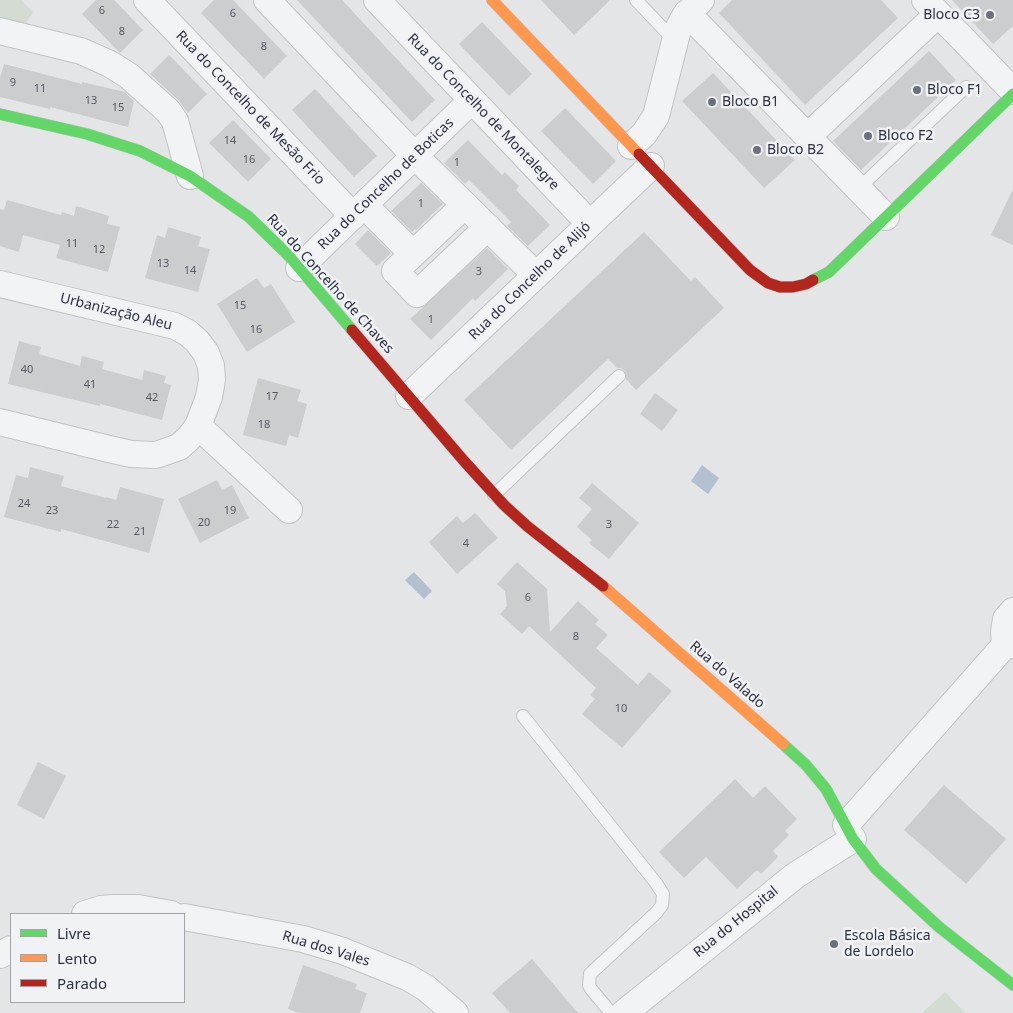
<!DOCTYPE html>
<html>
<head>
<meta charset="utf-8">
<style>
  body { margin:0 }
  #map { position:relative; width:1013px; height:1013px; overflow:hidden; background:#e3e5e7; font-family:"Noto Sans",sans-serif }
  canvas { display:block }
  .legend { position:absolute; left:10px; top:913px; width:175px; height:90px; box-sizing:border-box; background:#f0f2f6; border:1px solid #a1a5ad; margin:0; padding:6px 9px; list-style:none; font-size:15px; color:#2b313f }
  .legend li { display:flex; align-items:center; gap:10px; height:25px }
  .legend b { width:25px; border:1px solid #a1a5ad }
</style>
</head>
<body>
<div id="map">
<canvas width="1013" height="1013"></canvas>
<ul class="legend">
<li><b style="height:6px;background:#63d668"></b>Livre</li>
<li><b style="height:6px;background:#ff974d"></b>Lento</li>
<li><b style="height:6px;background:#b3261e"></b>Parado</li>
</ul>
</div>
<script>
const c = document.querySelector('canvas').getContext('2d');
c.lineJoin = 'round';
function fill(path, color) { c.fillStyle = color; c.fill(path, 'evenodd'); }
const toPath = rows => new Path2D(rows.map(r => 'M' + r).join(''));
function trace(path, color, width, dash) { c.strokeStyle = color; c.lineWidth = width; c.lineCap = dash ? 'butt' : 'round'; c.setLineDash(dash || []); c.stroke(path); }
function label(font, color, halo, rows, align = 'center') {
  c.font = font + ' "Noto Sans",sans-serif'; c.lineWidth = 5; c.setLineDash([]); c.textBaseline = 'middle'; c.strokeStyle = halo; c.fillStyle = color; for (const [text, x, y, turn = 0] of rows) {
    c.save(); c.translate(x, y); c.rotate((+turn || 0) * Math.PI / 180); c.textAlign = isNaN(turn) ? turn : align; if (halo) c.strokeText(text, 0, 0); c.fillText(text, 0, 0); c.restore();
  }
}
fill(toPath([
  [0,0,21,0,33,12,24,27,0,21],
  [945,992,965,1013,922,1013]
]), '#d3dbd3');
fill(toPath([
  [702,465,719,478,708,494,691,481],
  [414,572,432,591,424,599,405,580]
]), '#b3c0d0');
fill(toPath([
  [96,0,114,0,143,30,120,53,82,14],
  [214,0,233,0,287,56,264,79,201,13],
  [297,0,342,0,435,100,412,122],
  [541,0,610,0,574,35],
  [732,0,881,0,898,18,805,105,719,13],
  [952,0,1013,0,1013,26,993,44],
  [482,22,532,74,509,96,459,44],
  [929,51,956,80,861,170,833,141],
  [169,55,207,94,188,113,178,100,150,74],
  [4,64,82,84,82,82,125,92,134,101,128,127,50,107,50,109,0,97,0,78],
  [713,73,795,160,764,188,682,101],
  [315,89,377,156,354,177,292,110],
  [565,108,616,161,593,184,541,131],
  [233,120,271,159,248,182,209,143],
  [468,140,502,175,505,172,519,186,516,190,550,225,528,246,507,226,511,222,469,180,465,184,444,163],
  [421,183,443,204,416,230,415,229,412,232,391,211],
  [1013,189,1013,245,991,235],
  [7,200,61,215,62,212,74,216,76,206,109,216,107,224,120,227,108,272,56,258,60,245,23,235,19,252,0,246,0,209,4,210],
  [168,227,201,237,198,246,210,249,198,292,145,278,157,235,165,238],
  [368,230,391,253,377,266,355,244],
  [644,232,691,281,695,277,724,308,636,390,626,379,625,371,621,368,617,368,608,359,511,450,464,400],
  [487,248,508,269,475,301,473,298,431,340,410,319],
  [257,278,264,288,271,284,295,322,247,352,217,304],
  [19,341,41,347,39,354,80,366,82,356,104,362,102,369,142,380,144,370,166,376,164,383,171,385,162,420,100,404,100,406,8,384],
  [258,378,301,390,297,401,307,404,298,438,289,435,286,446,243,435],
  [655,393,678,410,662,431,640,414],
  [30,467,64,476,61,486,106,498,106,497,116,500,120,487,164,499,149,553,61,529,61,532,4,517,16,475,28,478],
  [217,480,222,490,232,485,249,518,200,543,178,499],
  [592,483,639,523,609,559,589,543,592,540,577,527,592,509,579,498],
  [475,513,498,538,457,574,429,542,457,516,463,523],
  [517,562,547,589,550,632,578,601,599,620,595,624,608,635,596,648,638,685,649,672,672,691,622,748,582,714,595,699,590,695,596,688,529,626,522,634,500,614,507,606,505,591,497,584],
  [38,762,66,776,44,819,17,805],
  [735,779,753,798,765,786,797,819,785,831,789,835,773,851,778,857,761,874,757,870,737,889,706,857,684,878,659,852],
  [944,785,1006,839,966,884,904,830],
  [532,959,578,1013,510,1013,492,993],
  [303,965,357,984,355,989,367,993,360,1013,299,1013,288,1009]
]), '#cbcdcf');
const lane = toPath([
  [636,0,675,41],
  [859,188,966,87],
  [494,495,619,376],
  [523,716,656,883,663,894,662,905,657,912,590,974,589,985,591,989,611,1013]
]);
const street = toPath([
  [147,0,353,216],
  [267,0,415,156,536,275],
  [377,0,590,224],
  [925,0,1013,91],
  [687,13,886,217],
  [0,31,81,51,110,64,129,76,168,111,175,121,190,176],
  [808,136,938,14],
  [631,146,644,134,656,116,678,29,685,16,701,0],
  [364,205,413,254],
  [465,205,395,271,417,294,488,227],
  [299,268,472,100],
  [0,284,175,326,188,333,197,341,206,353,211,366,212,380,209,397,198,426,189,438,179,447,156,455,131,454,109,449,0,422],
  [409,396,651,166],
  [198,426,289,510],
  [1013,611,1006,619,1004,632,1005,645,1013,645],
  [846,825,1005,645],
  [85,914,101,909,113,908,138,908,171,914],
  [184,917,303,939,343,951,407,977,426,988,455,1013],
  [0,955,11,949],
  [624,1013,796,875,853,839]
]);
const fast = toPath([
  [0,114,87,134,140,151,190,176,249,217,289,256,352,330],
  [813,280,829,272,1013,94],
  [783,744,806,765,826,789,853,839,876,869,939,927,1013,985]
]);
const slow = toPath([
  [492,0,639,154],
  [603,586,783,744]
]);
const jam = toPath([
  [639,154,750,270,768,283,780,287,793,287,806,284,813,280],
  [352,330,464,461,504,505,527,526,603,586]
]);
trace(lane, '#c1c3c5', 14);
trace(street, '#c1c3c5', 28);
trace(fast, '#c1c3c5', 12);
trace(slow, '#c1c3c5', 12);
trace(jam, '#c1c3c5', 12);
trace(lane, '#f1f3f4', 12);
trace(street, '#f1f3f4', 26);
trace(fast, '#63d668', 11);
trace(slow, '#ff974d', 11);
trace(jam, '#b3261e', 11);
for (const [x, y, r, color] of [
  [990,15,5,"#6b707a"],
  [917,90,5,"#6b707a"],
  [712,102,5,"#6b707a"],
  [868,136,5,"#6b707a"],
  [757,150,5,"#6b707a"],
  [834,944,5,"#6b707a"]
]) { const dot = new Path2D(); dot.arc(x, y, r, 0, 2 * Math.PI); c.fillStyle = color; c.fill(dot); trace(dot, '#f0f2f6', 2); }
label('11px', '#545964', null, [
  ["6",102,11],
  ["6",233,14],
  ["8",122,32],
  ["8",264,47],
  ["9",13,83],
  ["11",40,89],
  ["13",91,101],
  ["15",118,108],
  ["14",230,141],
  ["16",249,160],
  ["1",457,163],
  ["1",421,204],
  ["11",72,244],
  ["12",99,250],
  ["13",163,264],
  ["14",190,271],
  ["3",479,272],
  ["15",240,306],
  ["1",431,320],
  ["16",256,330],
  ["40",27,370],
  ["41",90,385],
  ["17",272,397],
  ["42",152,398],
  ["18",264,425],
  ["24",24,504],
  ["23",52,511],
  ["19",230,511],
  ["20",204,523],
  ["22",113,525],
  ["3",609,525],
  ["21",140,532],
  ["4",466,544],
  ["6",528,598],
  ["8",576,637],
  ["10",621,709]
]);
label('14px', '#2b313f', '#f0f2f6', [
  ["Bloco C3",980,15,"right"],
  ["Bloco F1",927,90],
  ["Bloco B1",722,102],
  ["Bloco F2",878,136],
  ["Bloco B2",767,150],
  ["Escola Básica",844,936],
  ["de Lordelo",844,952]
], 'left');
label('14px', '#2b313f', '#f0f2f6', [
  ["Rua do Concelho de Mesão Frio",250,108,46],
  ["Rua do Concelho de Montalegre",483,112,46],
  ["Rua do Concelho de Boticas",386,184,-44],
  ["Rua do Concelho de Alijó",530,281,-44],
  ["Rua do Concelho de Chaves",330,284,48],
  ["Urbanização Aleu",116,312,14],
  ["Rua do Valado",727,675,41],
  ["Rua do Hospital",736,922,-39],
  ["Rua dos Vales",326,949,17]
]);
</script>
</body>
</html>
